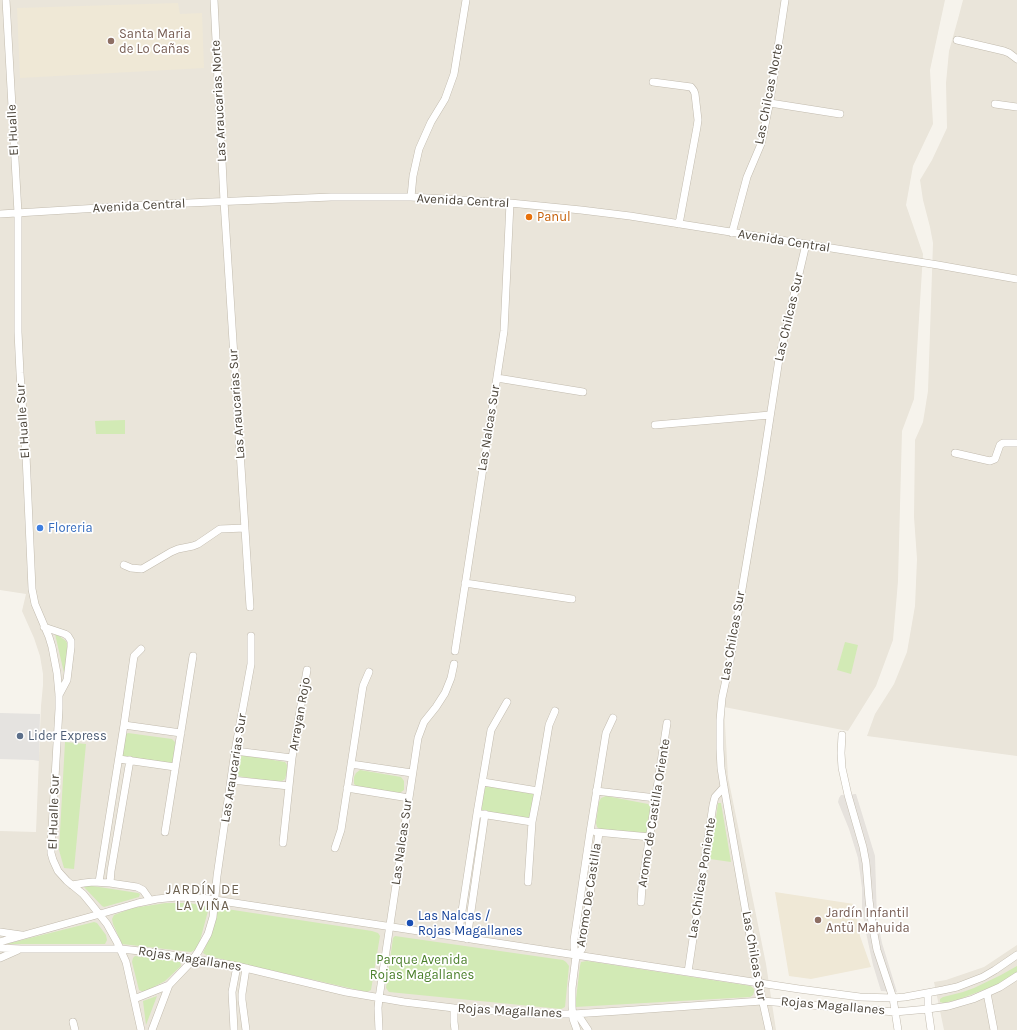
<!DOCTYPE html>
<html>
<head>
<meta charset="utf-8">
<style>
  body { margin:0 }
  canvas { display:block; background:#f6f3ec }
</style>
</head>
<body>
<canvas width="1017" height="1030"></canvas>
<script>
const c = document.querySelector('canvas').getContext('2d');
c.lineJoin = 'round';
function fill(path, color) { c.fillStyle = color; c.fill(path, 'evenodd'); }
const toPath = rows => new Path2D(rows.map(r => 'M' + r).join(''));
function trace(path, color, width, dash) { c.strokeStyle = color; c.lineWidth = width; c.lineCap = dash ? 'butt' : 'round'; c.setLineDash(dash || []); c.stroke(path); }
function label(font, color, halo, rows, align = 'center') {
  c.font = font + ' Karla,sans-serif'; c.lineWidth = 3.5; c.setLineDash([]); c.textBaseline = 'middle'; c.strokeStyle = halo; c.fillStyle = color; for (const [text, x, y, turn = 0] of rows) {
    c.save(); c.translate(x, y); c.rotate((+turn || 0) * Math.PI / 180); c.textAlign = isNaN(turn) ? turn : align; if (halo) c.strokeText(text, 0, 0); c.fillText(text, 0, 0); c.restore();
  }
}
fill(toPath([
  [0,0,945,0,930,70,933,124,913,166,906,205,923,254,914,399,902,431,898,581,893,640,876,686,848,731,724,707,728,777,766,964,776,1030,0,1030,0,831,36,832,41,706,43,685,43,674,40,656,34,638,22,611,26,594,0,590],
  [963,0,1017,0,1017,756,867,736,875,714,894,684,907,652,915,606,917,559,914,517,915,440,923,422,928,391,933,243,930,227,923,200,920,180,932,160,947,128,946,83,949,51,958,19],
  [1017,945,1017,1030,944,1030,934,982,946,980,984,967]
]), '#eae5da');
fill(toPath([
  [856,794,875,856,877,919,882,943,897,992,881,991,873,965,865,928,862,907,862,888,858,858,849,829,838,802,839,798,841,795]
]), '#e6e2dd');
fill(toPath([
  [178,3,180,14,202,13,204,68,20,78,17,8],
  [775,892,854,904,860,936,871,967,811,979,789,976]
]), '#efe8d6');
fill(toPath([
  [125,420,125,434,96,434,95,421],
  [55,634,59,636,66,641,69,648,66,672,64,673],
  [845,642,858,645,851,674,837,670],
  [128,733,172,739,175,742,175,744,173,762,172,764,121,756,125,735],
  [65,742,86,744,74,869,64,868,59,850],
  [243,755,285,762,287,765,288,768,285,779,282,781,277,782,237,776,236,773,237,764,238,759],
  [360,770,401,777,404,781,404,790,401,792,397,794,358,787,354,784,354,777,356,773],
  [487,786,533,794,534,795,530,818,528,818,483,811,481,808,483,790],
  [606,796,648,804,651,807,647,833,599,829,597,827,596,823,599,802,601,798],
  [718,803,721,803,731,862,710,859],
  [86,885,138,893,140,894,139,897,104,907,102,906,84,887],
  [166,903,189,903,206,906,208,911,198,948,191,952,122,944,113,924,112,919,114,915,133,908],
  [220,908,372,931,378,933,380,936,371,990,367,992,208,956,203,953,213,929,218,910],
  [94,922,97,923,106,935,107,940,105,944,6,944],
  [395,936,563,960,566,962,569,966,565,1007,561,1009,389,992,386,988,393,938],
  [135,956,175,961,180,962,181,966,165,981,144,992,141,991,139,990,132,962,133,958],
  [587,961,751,986,754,989,754,992,753,995,750,997,575,1007,580,966,581,962],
  [1017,966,1017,973,999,984,957,1000,943,1003,940,1002,940,999,943,997,963,992,974,988,1001,975],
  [157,996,146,1025,143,1001]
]), '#d2eab5');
fill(toPath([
  [0,713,40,714,39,761,33,760,0,759]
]), '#e5e3e0');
const minor = toPath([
  [6,0,18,213,18,332,20,373,26,455,32,589,35,604,49,637,52,647,57,673,59,695,59,709,51,846,51,853,53,860,58,871,67,881,83,894,92,905,107,924,117,942,126,962,141,1030],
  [214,0,224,201,250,607],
  [957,40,1004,51,1009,53,1017,59],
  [653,82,691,87,694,91,695,94,698,120,697,127,679,224],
  [770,103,840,114],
  [995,104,1017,107],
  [411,197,413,176,419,149,431,122,445,99,454,74,466,0],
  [0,214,165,204,331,197,411,197,510,203,581,210,630,216,938,265,1017,279],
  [732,233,747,177,761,144,770,101,785,0],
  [497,378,583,392],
  [655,425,770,415],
  [955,453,990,461,995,459,1000,445,1003,443,1017,443],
  [124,565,131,568,142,569,171,552,178,549,193,546,198,544,220,529,245,528],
  [465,583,572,599],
  [44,627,65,634,68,636,71,641,71,647,67,680,59,695],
  [455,651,504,331,510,203],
  [124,725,181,733],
  [842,735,841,753,842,768,848,795,863,847,866,863,869,900,872,923,877,950,893,998,898,1030],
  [235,751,292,758],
  [119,759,175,767],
  [351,764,412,773],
  [232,780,289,786],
  [483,782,538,791],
  [347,788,409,798],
  [596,791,656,798],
  [481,814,532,822],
  [165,832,193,656],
  [596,832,650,837],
  [283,843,292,758,307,670],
  [335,848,341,830,363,686,369,672],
  [99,882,124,725,134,656,141,649],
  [528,882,532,822,538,791,549,725,555,711],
  [110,883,111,871,130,760],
  [72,885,84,883,93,882,110,883,137,887,143,890,150,900],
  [641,902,642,886,667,723],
  [0,932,21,935],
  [458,937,477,813,491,730,507,702],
  [467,939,485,814],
  [0,942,100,914,138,903,157,899,177,897,202,898,215,900,799,989,860,997,893,998,905,997,943,990,957,987,983,977,995,970,1017,955],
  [0,948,21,949,121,949,159,953,237,966,346,992,404,1002,454,1008,507,1012,539,1014,573,1014,620,1011,762,1001,895,1012,928,1009,949,1006,973,999,1000,987,1017,976],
  [576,956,582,949,599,833],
  [0,958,18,950],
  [688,972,713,805,715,797,724,787],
  [928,993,928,1009,931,1030],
  [987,993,994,1030],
  [134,999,169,985],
  [454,1008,454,1022,455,1030],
  [573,1014,580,1018,588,1030],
  [73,1022,75,1030],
  [152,1030,169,985,191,962,198,952,208,934,213,917,217,876,235,751,251,664,251,636],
  [234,1030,232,992,237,966],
  [246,1030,242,1000,242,994,246,968],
  [379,1030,378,1008,379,998,418,738,424,722,436,707,445,693,451,678,454,664],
  [577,1030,573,1019,572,1006,572,988,576,956,574,948,574,940,590,832,606,733,613,718],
  [769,1030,757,976,724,787,721,768,720,749,720,720,722,698,730,661,761,476,779,359,806,244]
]);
trace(minor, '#c2bbae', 8);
trace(minor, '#fff', 7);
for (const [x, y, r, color] of [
  [111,41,4,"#8d6e63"],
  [529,217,4,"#e8710a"],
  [40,528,4,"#3f7fe0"],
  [20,736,4,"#5c6f8a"],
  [818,920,4,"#8d6e63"],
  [410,923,4,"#1a4fb4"]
]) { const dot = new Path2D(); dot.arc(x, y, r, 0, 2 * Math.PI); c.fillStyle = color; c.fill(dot); trace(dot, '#fff', 1.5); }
label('13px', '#785e54', '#fff', [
  ["Santa Maria",119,34],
  ["de Lo Cañas",119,49],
  ["Jardín Infantil",826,913],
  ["Antü Mahuida",826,928]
], 'left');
label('13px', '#4b4439', '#fff', [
  ["Las Chilcas Norte",769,94,-79],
  ["Las Araucarias Norte",219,101,-93],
  ["El Hualle",13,130,-93],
  ["Avenida Central",463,201,3],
  ["Avenida Central",139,206,-3],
  ["Avenida Central",784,241,9],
  ["Las Chilcas Sur",789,317,-77],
  ["Las Araucarias Sur",237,404,-94],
  ["El Hualle Sur",23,421,-94],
  ["Las Nalcas Sur",489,428,-81],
  ["Las Chilcas Sur",733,636,-80],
  ["Arrayan Rojo",300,714,-80],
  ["Las Araucarias Sur",234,768,-81],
  ["El Hualle Sur",54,812,-88],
  ["Aromo de Castilla Oriente",654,813,-81],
  ["Las Nalcas Sur",402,842,-82],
  ["Las Chilcas Poniente",702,878,-81],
  ["Aromo De Castilla",589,895,-81],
  ["Las Chilcas Sur",754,956,80],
  ["Rojas Magallanes",190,959,9],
  ["Rojas Magallanes",833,1006,5],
  ["Rojas Magallanes",510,1011,3]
]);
label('13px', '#c56008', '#fff', [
  ["Panul",537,217]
], 'left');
label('13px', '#366cbe', '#fff', [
  ["Floreria",48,528]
], 'left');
label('13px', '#4e5e75', '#fff', [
  ["Lider Express",28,736]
], 'left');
label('13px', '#164399', '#fff', [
  ["Las Nalcas /",418,916],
  ["Rojas Magallanes",418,931]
], 'left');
label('13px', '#4a7f2a', '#fff', [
  ["Parque Avenida",422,960],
  ["Rojas Magallanes",422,975]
]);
c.letterSpacing = '1px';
label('14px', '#6e6250', '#fff', [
  ["JARDÍN DE",203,890],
  ["LA VIÑA",203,906]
]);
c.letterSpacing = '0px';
</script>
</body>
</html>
